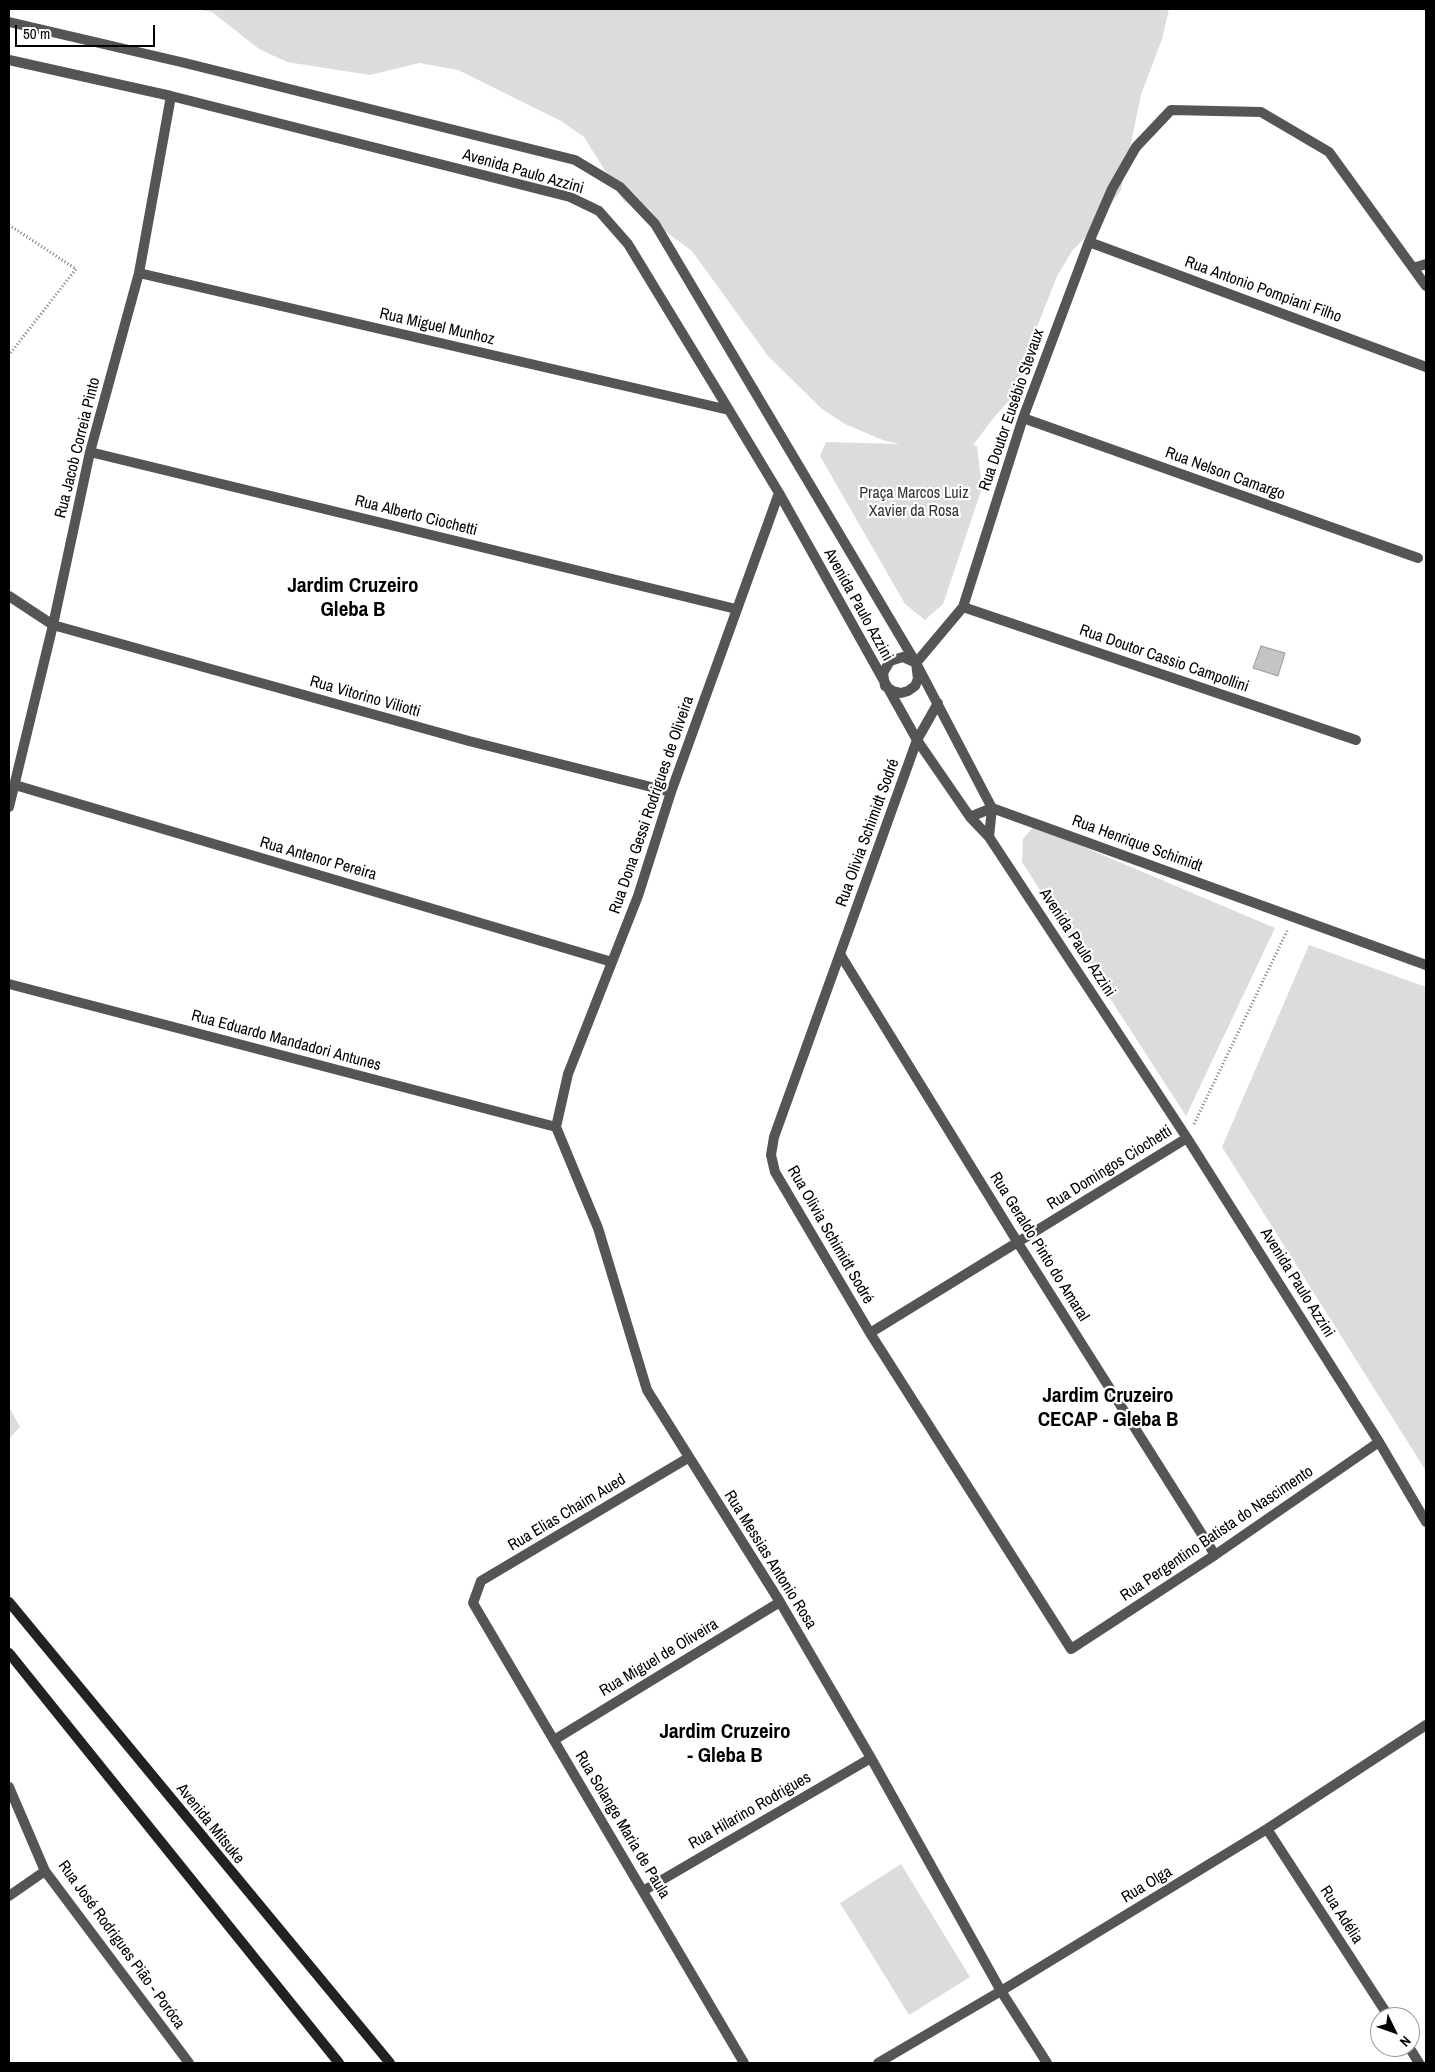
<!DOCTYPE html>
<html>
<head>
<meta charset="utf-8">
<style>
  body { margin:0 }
  #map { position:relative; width:1435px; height:2072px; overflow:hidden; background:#fff; font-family:"Archivo Narrow",sans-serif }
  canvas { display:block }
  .frame { position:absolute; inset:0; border:10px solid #000; pointer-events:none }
  .north { position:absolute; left:1370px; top:2007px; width:50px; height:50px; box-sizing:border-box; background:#fff; border:1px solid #999; border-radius:50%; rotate:132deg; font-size:14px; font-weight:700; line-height:20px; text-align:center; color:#000 }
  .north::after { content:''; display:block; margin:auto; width:18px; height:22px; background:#000; clip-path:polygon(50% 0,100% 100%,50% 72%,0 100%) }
  .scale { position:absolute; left:15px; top:25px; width:140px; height:22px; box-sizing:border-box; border:2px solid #000; border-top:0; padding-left:6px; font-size:15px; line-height:18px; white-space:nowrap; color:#000; -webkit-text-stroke:4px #fff; paint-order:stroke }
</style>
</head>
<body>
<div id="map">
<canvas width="1435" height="2072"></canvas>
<div class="frame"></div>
<div class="north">N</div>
<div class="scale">50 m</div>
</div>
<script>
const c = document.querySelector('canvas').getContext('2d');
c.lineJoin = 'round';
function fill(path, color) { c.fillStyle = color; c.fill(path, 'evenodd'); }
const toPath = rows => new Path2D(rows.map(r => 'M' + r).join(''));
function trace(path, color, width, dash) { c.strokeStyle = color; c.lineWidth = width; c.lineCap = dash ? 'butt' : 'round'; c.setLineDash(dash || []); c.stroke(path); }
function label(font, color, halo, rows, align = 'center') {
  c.font = font + ' "Archivo Narrow",sans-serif'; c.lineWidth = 4.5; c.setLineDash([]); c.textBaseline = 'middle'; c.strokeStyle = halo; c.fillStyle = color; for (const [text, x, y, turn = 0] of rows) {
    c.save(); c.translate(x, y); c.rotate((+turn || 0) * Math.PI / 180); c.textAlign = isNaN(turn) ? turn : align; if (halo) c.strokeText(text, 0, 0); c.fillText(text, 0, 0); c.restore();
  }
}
fill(toPath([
  [197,9,1169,9,1162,39,1141,95,1121,190,1095,227,1072,251,1057,276,1035,332,1033,367,1018,391,995,416,973,445,977,446,982,488,943,604,925,620,905,604,820,456,826,442,900,444,885,441,845,424,822,409,768,356,692,251,624,201,584,137,561,121,458,70,419,63,370,75,287,62,259,49,212,12],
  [1034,826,1275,928,1186,1116,1022,862,1023,839],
  [1309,945,1426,987,1426,1471,1222,1147],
  [9,1407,20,1427,9,1439],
  [901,1864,970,1977,909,2015,840,1903]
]), '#dcdcdc');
const building = toPath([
  [1261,646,1285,653,1278,676,1253,668,1261,646]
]);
fill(building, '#c4c4c4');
trace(building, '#999', 1);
trace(toPath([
  [9,225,76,269,9,355],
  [1194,1124,1288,929]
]), '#777', 3, [1, 2.5]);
trace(toPath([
  [9,22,185,63,575,160,620,187,655,224,916,663,992,808,1426,965],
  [9,60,171,96,570,197,599,211,628,244,729,410,779,493,917,740,970,817,989,837,1187,1138,1379,1442,1426,1522],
  [1089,242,1426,367],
  [1413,268,1426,264],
  [139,273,729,410],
  [1023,418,1418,558],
  [90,452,736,609],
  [9,596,53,625,469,741,671,792],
  [963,607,1356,740],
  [903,657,916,663,918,679,915,686,908,691,901,693,893,691,885,686,883,673,890,661,903,657],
  [916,663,963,607,1023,418,1089,242,1112,189,1136,147,1171,110,1261,112,1329,152,1426,286],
  [938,703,917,740,774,1137,771,1155,775,1172,870,1333,1071,1649,1215,1555,1379,1442],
  [15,785,612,962],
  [9,807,53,625,90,452,139,273,171,96],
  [970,817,992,808],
  [989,837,992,808],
  [840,954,1018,1243,1215,1555],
  [9,984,556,1127],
  [556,1127,598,1228,647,1390,780,1602,871,1758,1001,1991,1047,2063],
  [556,1127,568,1074,638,896,671,792,779,493],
  [870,1333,1187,1138],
  [688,1458,481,1581,473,1603,744,2063],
  [554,1740,780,1602],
  [9,1787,45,1871,189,2063],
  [1267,1829,1389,2017],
  [643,1891,871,1758],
  [9,1896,45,1871],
  [1409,2047,1419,2063],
  [878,2063,1001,1991,1267,1829,1426,1725]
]), '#555', 10);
trace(toPath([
  [9,1602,390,2063],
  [9,1653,339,2063]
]), '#222', 10);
label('16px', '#000', '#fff', [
  ["Avenida Paulo Azzini",523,172,16],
  ["Rua Antonio Pompiani Filho",1263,290,20],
  ["Rua Miguel Munhoz",437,327,13],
  ["Rua Doutor Eusébio Stevaux",1012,410,-71],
  ["Rua Jacob Correia Pinto",78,448,-76],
  ["Rua Nelson Camargo",1225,474,20],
  ["Rua Alberto Ciochetti",416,516,14],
  ["Avenida Paulo Azzini",858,605,61],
  ["Rua Doutor Cassio Campollini",1164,659,19],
  ["Rua Vitorino Viliotti",365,697,16],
  ["Rua Dona Gessi Rodrigues de Oliveira",652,805,-71],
  ["Rua Olivia Schimidt Sodré",868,833,-70],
  ["Rua Henrique Schimidt",1137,844,20],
  ["Rua Antenor Pereira",318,859,16],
  ["Avenida Paulo Azzini",1077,943,57],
  ["Rua Eduardo Mandadori Antunes",286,1041,15],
  ["Rua Domingos Ciochetti",1110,1168,-32],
  ["Rua Olivia Schimidt Sodré",830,1235,60],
  ["Rua Geraldo Pinto do Amaral",1039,1247,58],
  ["Avenida Paulo Azzini",1297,1283,58],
  ["Rua Elias Chaim Aued",567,1513,-31],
  ["Rua Pergentino Batista do Nascimento",1217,1534,-34],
  ["Rua Messias Antonio Rosa",770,1560,58],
  ["Rua Miguel de Oliveira",659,1658,-31],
  ["Rua Hilarino Rodrigues",750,1811,-30],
  ["Avenida Mitsuke",210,1824,51],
  ["Rua Solange Maria de Paula",622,1825,59],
  ["Rua Olga",1147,1885,-31],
  ["Rua Adélia",1341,1915,57],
  ["Rua José Rodrigues Pião - Poróca",121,1945,54]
]);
label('16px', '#333', '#fff', [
  ["Praça Marcos Luiz",914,494],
  ["Xavier da Rosa",914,512]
]);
label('bold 21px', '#000', '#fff', [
  ["Jardim Cruzeiro",353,586],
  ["Gleba B",353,610],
  ["Jardim Cruzeiro",1108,1396],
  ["CECAP - Gleba B",1108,1420],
  ["Jardim Cruzeiro",725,1732],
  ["- Gleba B",725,1756]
]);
</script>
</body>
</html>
